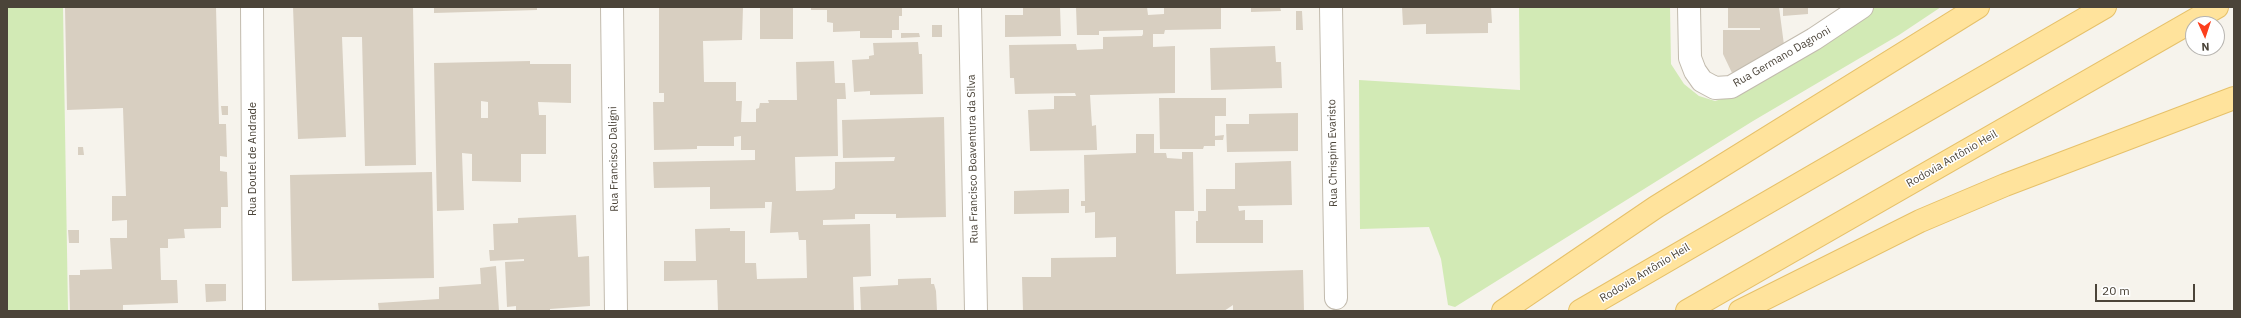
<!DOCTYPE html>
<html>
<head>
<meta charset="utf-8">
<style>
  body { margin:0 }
  #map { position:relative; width:2241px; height:318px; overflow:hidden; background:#f6f3ec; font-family:"IBM Plex Sans",sans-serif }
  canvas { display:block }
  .frame { position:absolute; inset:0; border:8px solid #4b4439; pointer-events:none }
  .north { position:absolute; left:2185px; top:16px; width:40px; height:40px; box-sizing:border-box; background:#fff; border:1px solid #b7b4b0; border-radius:50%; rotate:177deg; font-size:11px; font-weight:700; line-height:16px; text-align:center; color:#4b4439 }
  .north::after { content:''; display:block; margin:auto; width:14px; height:18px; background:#fc3f1d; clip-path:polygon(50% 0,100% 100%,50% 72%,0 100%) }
  .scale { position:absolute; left:2095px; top:284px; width:100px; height:18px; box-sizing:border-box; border:2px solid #4b4439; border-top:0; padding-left:5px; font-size:12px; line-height:14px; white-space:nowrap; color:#4b4439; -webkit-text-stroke:3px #fff; paint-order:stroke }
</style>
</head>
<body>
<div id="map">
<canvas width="2241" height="318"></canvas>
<div class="frame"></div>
<div class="north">N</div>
<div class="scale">20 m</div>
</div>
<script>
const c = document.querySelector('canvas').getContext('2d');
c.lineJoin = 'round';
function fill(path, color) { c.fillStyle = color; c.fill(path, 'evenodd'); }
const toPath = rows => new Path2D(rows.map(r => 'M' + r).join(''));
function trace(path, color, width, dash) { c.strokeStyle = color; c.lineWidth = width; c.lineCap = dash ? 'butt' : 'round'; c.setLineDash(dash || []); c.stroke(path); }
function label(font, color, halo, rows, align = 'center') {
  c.font = font + ' "IBM Plex Sans",sans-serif'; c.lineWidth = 3; c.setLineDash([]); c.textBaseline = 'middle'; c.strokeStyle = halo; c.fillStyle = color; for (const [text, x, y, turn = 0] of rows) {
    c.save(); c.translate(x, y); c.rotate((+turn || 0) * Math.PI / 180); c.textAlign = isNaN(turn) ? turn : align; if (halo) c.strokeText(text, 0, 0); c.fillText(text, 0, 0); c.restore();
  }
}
fill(toPath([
  [7,7,63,7,68,311,7,311],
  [1519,7,1670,7,1671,64,1684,84,1699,96,1715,101,1738,94,1782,68,1874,7,1941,7,1899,35,1753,121,1455,307,1448,305,1441,259,1429,227,1360,229,1359,80,1520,90]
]), '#d2eab5');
fill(toPath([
  [65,7,216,7,219,124,226,124,227,157,220,156,220,171,227,172,228,207,221,207,221,228,184,229,185,238,168,239,168,248,160,248,161,280,177,280,178,303,123,305,123,311,70,311,69,275,80,275,80,270,112,269,110,238,127,238,127,220,112,221,112,196,126,196,123,108,67,110],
  [293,7,413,7,416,165,365,166,362,37,342,37,346,137,298,139],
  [434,7,537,7,537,10,434,13],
  [659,7,743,7,742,40,703,41,704,82,736,82,736,101,742,101,741,122,756,122,756,109,759,108,760,103,769,103,768,100,797,100,796,62,834,61,835,83,845,83,846,99,837,99,838,156,795,157,796,191,832,190,835,188,835,162,894,161,895,157,843,158,842,120,944,117,946,217,896,218,896,214,855,214,855,219,823,220,823,225,870,224,871,276,853,277,854,311,718,311,717,280,664,281,664,261,696,261,695,229,730,228,730,231,745,231,745,263,756,263,757,279,807,278,806,240,799,240,798,232,770,233,772,202,765,202,765,208,710,209,710,187,654,188,653,162,755,160,755,150,741,150,741,136,734,137,734,146,697,146,697,149,654,150,653,102,664,102,664,93,659,93],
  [760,7,793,7,793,39,760,39],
  [811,7,902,7,902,16,899,16,899,30,892,30,892,38,860,38,860,31,833,32,833,23,827,22,827,10,811,10],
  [1023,7,1060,7,1061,36,1005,37,1005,15,1023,15],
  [1076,7,1147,7,1148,15,1164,14,1164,7,1221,7,1221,29,1165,30,1164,34,1153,34,1153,47,1175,46,1175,93,1090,95,1092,126,1096,125,1097,150,1030,151,1028,110,1054,109,1054,96,1076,96,1075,93,1015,94,1014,78,1010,78,1009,45,1076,44,1077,50,1103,49,1103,37,1142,36,1143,34,1143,30,1099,31,1099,35,1077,35],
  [1251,7,1280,7,1281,11,1251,12],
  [1402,7,1491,7,1492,23,1488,23,1488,33,1426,34,1426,24,1403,25],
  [1728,7,1779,7,1784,45,1732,73,1723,54,1723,30,1760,30,1760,28,1728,28],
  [1783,7,1808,7,1808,14,1783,16],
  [1296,11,1302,11,1303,30,1296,30],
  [932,25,942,25,942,37,932,37],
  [901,33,919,33,920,37,901,38],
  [918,42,919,54,922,54,923,94,870,95,870,91,854,92,852,60,869,59,869,56,874,55,873,43],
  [1275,46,1276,62,1281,62,1282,88,1211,90,1210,48],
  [530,61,530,64,571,64,571,103,538,102,539,115,546,115,546,154,521,154,521,182,472,181,472,154,462,153,464,210,437,211,434,63],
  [481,101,488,102,488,118,481,118],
  [1159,98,1226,98,1226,116,1215,116,1215,136,1224,135,1223,140,1215,140,1215,146,1204,146,1203,149,1160,149],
  [221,106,228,106,228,115,222,115],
  [1298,113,1298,151,1227,152,1226,124,1249,124,1249,114],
  [1136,134,1154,134,1154,153,1166,153,1167,158,1182,159,1182,152,1193,152,1194,211,1175,211,1176,274,1303,270,1304,311,1233,311,1233,305,1224,311,1023,311,1022,277,1051,277,1051,258,1116,257,1116,237,1095,238,1095,212,1085,213,1085,206,1081,206,1081,201,1085,201,1084,155,1136,153],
  [78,147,83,147,84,155,78,155],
  [1291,161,1292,205,1238,206,1239,211,1245,210,1245,220,1263,220,1263,243,1196,243,1196,221,1198,221,1198,211,1206,211,1206,189,1235,189,1235,163],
  [432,172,434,278,292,281,290,175],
  [1069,189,1069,213,1014,214,1014,191],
  [576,215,578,257,589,256,590,306,550,309,550,311,516,311,516,306,507,307,505,262,524,261,524,259,490,261,489,250,494,250,493,224,518,223,518,218],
  [68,230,79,230,79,243,69,243],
  [496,266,499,311,379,311,378,303,439,299,439,287,481,284,480,268],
  [931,278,931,284,934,284,936,291,937,311,861,311,860,287,898,285,898,279],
  [205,284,226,284,226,301,206,302]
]), '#d8cfc1');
const minor = toPath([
  [252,7,254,311],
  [612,7,616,311],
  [970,7,976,311],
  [1331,7,1336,298],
  [1689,7,1690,58,1695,71,1702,81,1715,88,1731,87,1814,39,1862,7]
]);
const major = toPath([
  [1503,311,1656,207,1978,7],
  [1580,311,2105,7],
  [1687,311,2217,7],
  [1740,311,1920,221,2005,185,2234,98]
]);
trace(minor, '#c2bbae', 24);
trace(major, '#e6c16a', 24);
trace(minor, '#fff', 22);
trace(major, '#ffe39c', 22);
label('11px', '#4b4439', '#fff', [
  ["Rua Germano Dagnoni",1782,57,-30],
  ["Rua Chrispim Evaristo",1333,153,-91],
  ["Rua Doutel de Andrade",253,159,-90],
  ["Rua Francisco Daligni",614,159,-91],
  ["Rua Francisco Boaventura da Silva",973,159,-91],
  ["Rodovia Antônio Heil",1952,159,-30],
  ["Rodovia Antônio Heil",1645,273,-31]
]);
</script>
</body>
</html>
